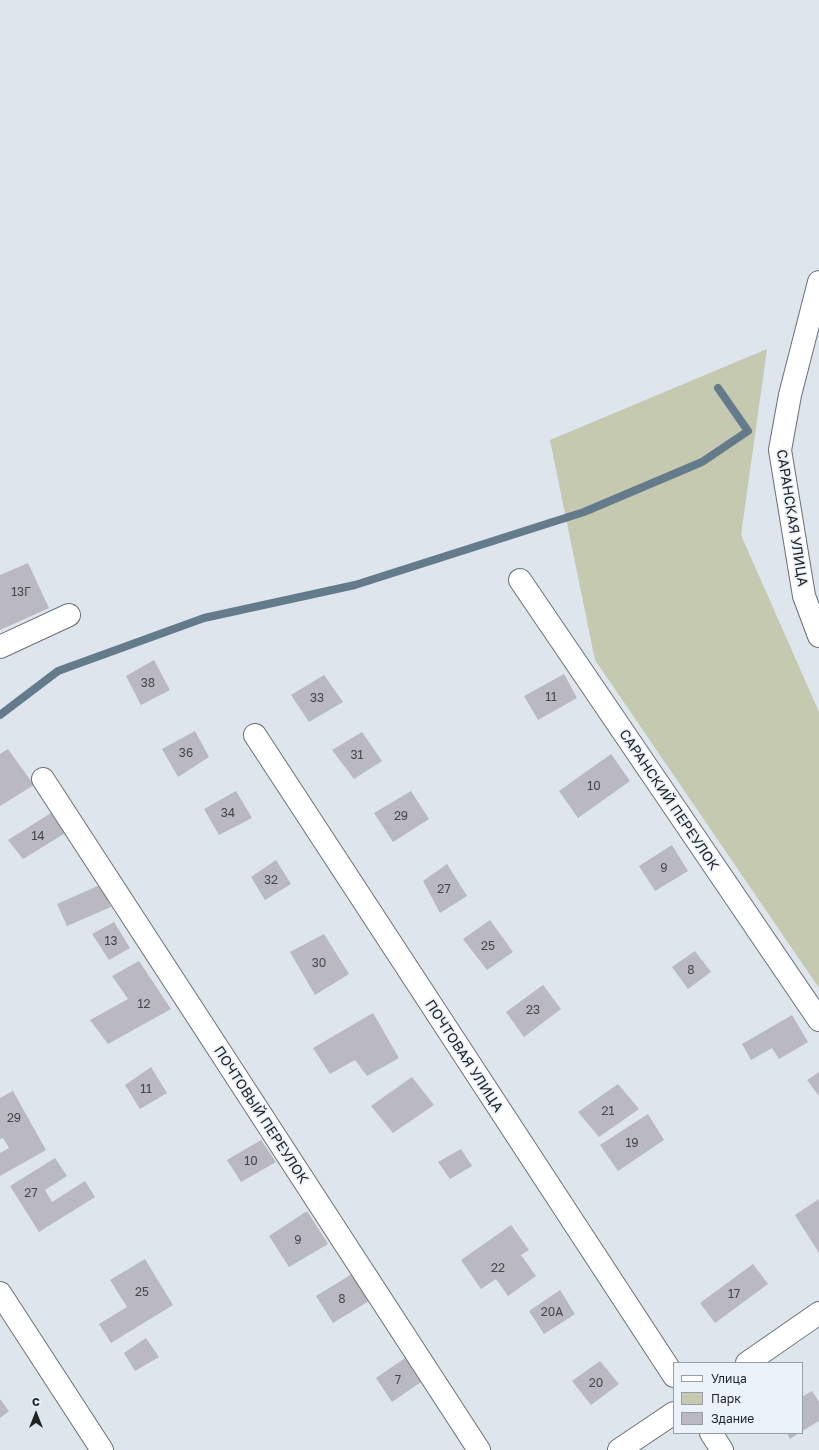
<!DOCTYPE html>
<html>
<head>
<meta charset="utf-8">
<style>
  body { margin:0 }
  #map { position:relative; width:819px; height:1450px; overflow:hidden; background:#dee5ed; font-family:"Golos Text",sans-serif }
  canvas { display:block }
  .legend { position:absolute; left:673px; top:1362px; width:130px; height:72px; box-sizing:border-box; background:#ebf2fa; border:1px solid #999ea4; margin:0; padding:5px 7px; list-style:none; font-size:12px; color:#1f2124 }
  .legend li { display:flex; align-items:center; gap:8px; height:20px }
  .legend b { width:20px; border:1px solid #999ea4 }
  .north { position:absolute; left:16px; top:1394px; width:40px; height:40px; -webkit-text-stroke:3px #ebf2fa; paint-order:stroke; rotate:0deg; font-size:11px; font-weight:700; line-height:16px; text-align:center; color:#1f2124 }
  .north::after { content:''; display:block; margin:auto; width:14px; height:18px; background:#1f2124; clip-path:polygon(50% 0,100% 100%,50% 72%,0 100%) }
</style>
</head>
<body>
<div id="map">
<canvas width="819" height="1450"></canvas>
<ul class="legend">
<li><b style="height:5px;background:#fff"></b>Улица</li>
<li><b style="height:11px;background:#c4c9af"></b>Парк</li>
<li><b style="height:11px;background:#bab8c1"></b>Здание</li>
</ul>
<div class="north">С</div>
</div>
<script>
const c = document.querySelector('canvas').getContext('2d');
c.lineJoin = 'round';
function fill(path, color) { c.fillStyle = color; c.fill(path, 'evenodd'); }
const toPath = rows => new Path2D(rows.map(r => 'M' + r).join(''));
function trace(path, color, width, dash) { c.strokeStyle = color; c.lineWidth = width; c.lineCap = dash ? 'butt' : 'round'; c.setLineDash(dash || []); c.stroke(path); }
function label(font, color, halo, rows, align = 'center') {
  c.font = font + ' "Golos Text",sans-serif'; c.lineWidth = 3.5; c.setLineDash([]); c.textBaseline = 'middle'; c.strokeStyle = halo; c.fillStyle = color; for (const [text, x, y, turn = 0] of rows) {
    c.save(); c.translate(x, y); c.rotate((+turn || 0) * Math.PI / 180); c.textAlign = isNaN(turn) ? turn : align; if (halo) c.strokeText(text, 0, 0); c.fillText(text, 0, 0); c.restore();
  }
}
fill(toPath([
  [767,349,741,535,819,712,819,988,595,660,550,440]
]), '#c4c9af');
trace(toPath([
  [0,715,58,671,204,618,355,585,584,512,702,462,748,431,718,388]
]), '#647b8c', 8);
fill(toPath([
  [28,563,49,608,0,630,0,575],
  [154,660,170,690,141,705,126,676],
  [564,674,577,698,538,720,524,696],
  [324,675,343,702,309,722,291,695],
  [195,731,209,757,178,777,162,749],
  [362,732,382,761,354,779,332,750],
  [8,749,34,785,0,806,0,754],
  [611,754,630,781,578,818,559,791],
  [236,791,252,818,219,835,204,809],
  [411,791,429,819,393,842,374,813],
  [54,811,67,832,23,859,8,840],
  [672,845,688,871,655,891,639,866],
  [276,860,291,884,265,900,251,877],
  [447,864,467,896,440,913,423,881],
  [100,885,111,907,67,926,57,904],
  [490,920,513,952,487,970,463,939],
  [114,922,130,948,109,960,92,934],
  [324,934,349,974,315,995,290,952],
  [695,951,711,972,688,989,672,967],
  [139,961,171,1009,108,1044,90,1020,128,999,112,976],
  [543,985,561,1009,524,1037,506,1012],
  [373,1013,399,1058,367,1076,355,1060,330,1074,313,1048],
  [792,1015,808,1042,779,1059,772,1048,751,1060,742,1044],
  [151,1067,167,1093,140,1109,125,1085],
  [819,1072,819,1096,807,1080],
  [412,1077,434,1105,393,1133,371,1106],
  [618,1084,639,1109,599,1137,578,1112],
  [13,1091,46,1150,0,1176,0,1153,9,1148,3,1138,0,1139,0,1098],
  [648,1114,664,1140,618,1171,600,1145],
  [261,1140,276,1162,241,1182,227,1160],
  [461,1149,472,1166,450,1179,438,1162],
  [55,1158,67,1176,45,1190,52,1202,85,1181,95,1197,39,1232,10,1186],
  [819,1199,819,1253,795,1215],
  [307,1211,328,1244,289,1267,269,1236],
  [511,1225,529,1250,521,1255,536,1276,508,1296,496,1279,481,1289,461,1260],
  [145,1259,173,1305,111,1343,99,1324,127,1307,110,1280],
  [753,1264,768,1284,715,1323,700,1303],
  [352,1274,369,1301,333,1323,316,1296],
  [560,1290,575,1314,544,1334,529,1311],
  [146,1338,159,1357,135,1371,124,1353],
  [405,1358,421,1382,392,1402,376,1378],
  [600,1361,619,1384,591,1405,572,1381],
  [812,1391,819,1402,819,1421,802,1431,802,1397],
  [0,1399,9,1411,0,1418],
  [787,1433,799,1433,790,1439]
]), '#bab8c1');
const minor = toPath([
  [819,282,790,395,780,450,804,596,819,636],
  [520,580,819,1020],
  [0,647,69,615],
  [255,735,674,1376],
  [43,779,479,1450],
  [0,1293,102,1450],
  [747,1363,819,1313],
  [711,1433,722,1450],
  [619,1450,674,1413]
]);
trace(minor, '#6a7077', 24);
trace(minor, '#fff', 22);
label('12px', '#46474b', null, [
  ["13Г",21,592],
  ["38",148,683],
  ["11",551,697],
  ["33",317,698],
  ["36",186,753],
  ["31",357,755],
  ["10",594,786],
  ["34",228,813],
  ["29",401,816],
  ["14",38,836],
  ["9",664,868],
  ["32",271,880],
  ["27",444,889],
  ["13",111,941],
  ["25",488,946],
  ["30",319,963],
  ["8",691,970],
  ["12",144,1004],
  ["23",533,1010],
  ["11",146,1089],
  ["21",608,1111],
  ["29",14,1118],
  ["19",632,1143],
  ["10",251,1161],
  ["27",31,1193],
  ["9",298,1240],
  ["22",498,1268],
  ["25",142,1292],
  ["17",734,1294],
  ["8",342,1299],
  ["20А",552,1312],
  ["7",398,1380],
  ["20",596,1383]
]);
label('14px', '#1f2124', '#ebf2fa', [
  ["САРАНСКАЯ УЛИЦА",792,518,81],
  ["САРАНСКИЙ ПЕРЕУЛОК",669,800,56],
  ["ПОЧТОВАЯ УЛИЦА",464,1056,57],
  ["ПОЧТОВЫЙ ПЕРЕУЛОК",261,1115,57]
]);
</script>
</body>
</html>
